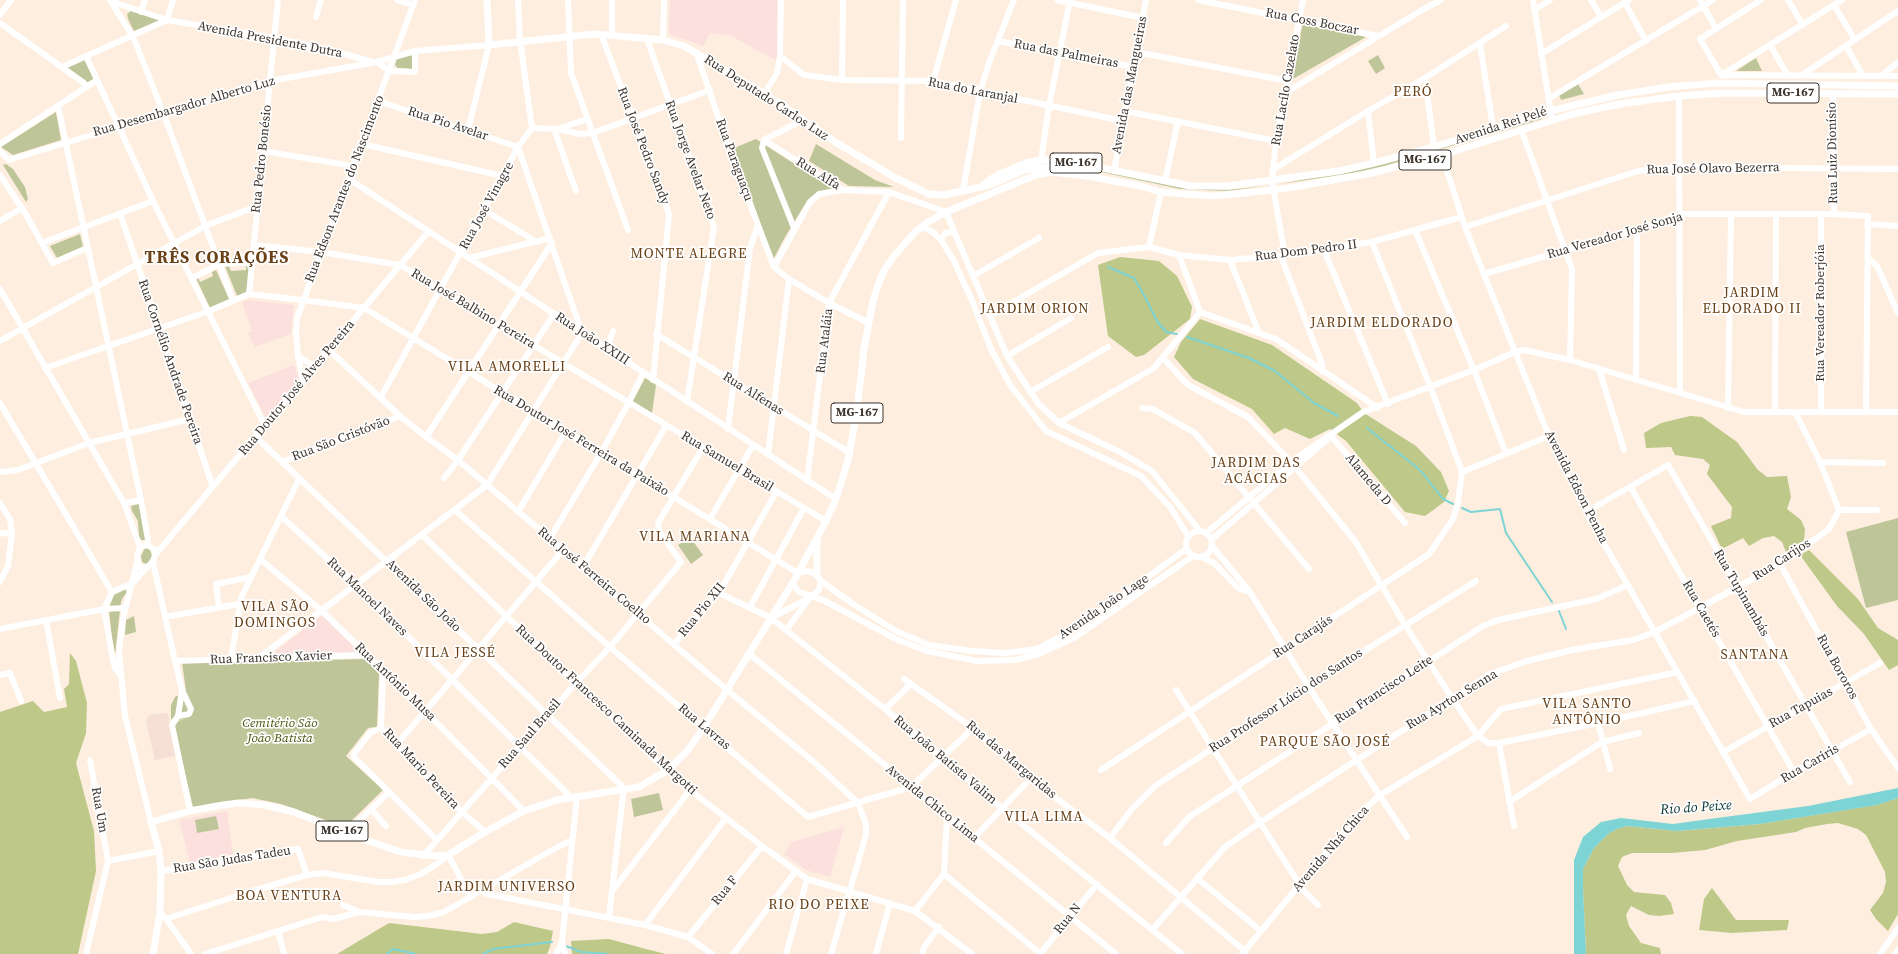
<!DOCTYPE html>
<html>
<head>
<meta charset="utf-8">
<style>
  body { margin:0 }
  canvas { display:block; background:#feeedf }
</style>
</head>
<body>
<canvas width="1898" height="954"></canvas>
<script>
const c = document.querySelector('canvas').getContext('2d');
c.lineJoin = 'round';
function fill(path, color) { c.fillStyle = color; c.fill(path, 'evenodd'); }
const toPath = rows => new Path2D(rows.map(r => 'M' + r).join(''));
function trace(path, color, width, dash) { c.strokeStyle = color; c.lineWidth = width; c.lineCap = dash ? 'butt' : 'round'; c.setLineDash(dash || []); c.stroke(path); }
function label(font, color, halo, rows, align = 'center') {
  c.font = font + ' "Source Serif 4",serif'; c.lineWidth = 3.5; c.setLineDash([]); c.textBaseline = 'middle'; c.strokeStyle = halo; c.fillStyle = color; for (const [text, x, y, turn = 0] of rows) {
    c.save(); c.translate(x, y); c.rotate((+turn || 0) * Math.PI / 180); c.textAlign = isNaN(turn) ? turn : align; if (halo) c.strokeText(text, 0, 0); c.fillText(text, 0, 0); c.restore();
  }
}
fill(toPath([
  [168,713,175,756,155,760,146,721,149,715]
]), '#f6dfd4');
fill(toPath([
  [670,0,777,0,777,61,730,35,710,33,703,46,669,34],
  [249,300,294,305,291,334,255,347,248,333,252,331,242,302],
  [294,365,299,380,268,417,265,416,248,383],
  [321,616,325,618,355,648,354,652,276,654,275,652],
  [227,811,233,854,190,863,179,820],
  [844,827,830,877,806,870,784,854,792,842]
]), '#fbe0de');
fill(toPath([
  [131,11,160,20,134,31,128,19,127,14],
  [1303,23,1366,37,1293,79,1292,76],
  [413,55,413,69,398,68,395,65,397,58],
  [1378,55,1385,68,1376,74,1368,61],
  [1756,58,1762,71,1736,71],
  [84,59,94,79,86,83,66,67],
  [1578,84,1584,94,1561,100,1559,95],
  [56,112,61,140,13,155,1,147],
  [1541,116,1542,119,1384,166,1353,173,1280,184,1384,164],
  [756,139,833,189,815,194,807,201,785,237,773,260,734,148],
  [816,144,875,180,894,187,849,186,809,161],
  [1062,162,1179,187,1227,190,1266,186,1227,191,1180,189,1069,165,1048,163],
  [6,164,13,169,25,187,28,199,26,202,3,165],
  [80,234,83,247,57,258,50,246],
  [225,266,229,266,231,271,246,270,246,266,250,266,247,292,237,296],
  [216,270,229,299,210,308,196,278,198,278,200,282,213,276,212,272],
  [645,378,656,385,652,413,633,401],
  [139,504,147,540,142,540,139,539,138,521,132,511,131,506],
  [1898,518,1898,600,1866,608,1846,532],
  [690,537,703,555,691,564,678,545],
  [145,548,150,549,152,556,147,564,142,562,141,556],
  [125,589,127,592,122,599,120,607,109,608,114,595],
  [109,610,120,610,115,655,112,639],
  [134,616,136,632,125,635,126,620],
  [366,659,379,674,377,727,368,728,346,756,383,790,345,827,281,804,252,798,193,807,173,722,189,718,174,721,171,719,171,705,175,697,186,691,182,663],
  [659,793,663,810,634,817,631,799],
  [216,816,219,829,197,833,195,820]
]), '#bec699');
fill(toPath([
  [1120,257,1159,261,1177,276,1192,307,1190,319,1144,355,1136,357,1108,336,1098,265],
  [1200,319,1272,345,1357,403,1364,413,1416,446,1441,472,1449,491,1444,502,1425,516,1405,512,1346,441,1330,429,1310,439,1285,428,1274,434,1252,409,1193,379,1174,357,1181,342],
  [1690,416,1702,417,1737,442,1758,470,1767,477,1787,476,1791,497,1787,509,1801,520,1805,529,1804,540,1786,552,1782,542,1774,536,1763,538,1749,546,1743,538,1722,549,1711,526,1731,518,1732,507,1707,474,1710,465,1703,459,1675,455,1671,447,1646,448,1644,433,1661,423],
  [1809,550,1858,599,1878,628,1898,640,1898,665,1889,670,1864,634,1837,606,1800,555],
  [70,653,76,661,87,703,86,733,76,763,94,831,96,871,78,954,0,954,0,712,33,701,44,712,67,707,64,689,69,684],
  [1898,798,1898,914,1888,931,1876,919,1870,910,1883,893,1886,882,1885,872,1866,835,1858,829,1838,823,1827,824,1805,828,1796,832,1737,841,1705,850,1672,853,1632,853,1622,857,1618,866,1627,885,1634,892,1665,895,1671,903,1674,914,1659,916,1649,915,1631,906,1626,915,1629,926,1641,943,1660,948,1661,954,1586,954,1583,888,1583,869,1594,848,1608,834,1617,829,1627,826,1677,831,1760,824,1876,805],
  [1712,888,1736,920,1789,920,1787,930,1732,933,1699,930,1704,899],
  [514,922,553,931,550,947,547,954,337,954,389,923,482,934,497,932],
  [609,939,646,949,666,954,572,954,571,941]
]), '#bdc889');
fill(toPath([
  [1898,788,1898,798,1877,805,1760,824,1677,831,1627,826,1617,829,1608,834,1594,848,1583,869,1583,888,1586,954,1574,954,1574,860,1583,837,1601,822,1621,818,1673,824,1709,819,1808,806]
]), '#7ed4d4');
trace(toPath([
  [1108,267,1134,278,1145,297,1157,321,1166,332,1177,334],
  [1187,337,1249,358,1275,371,1314,403,1338,416],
  [1367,428,1420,470,1443,499,1453,504],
  [1462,508,1471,512,1500,509,1506,533,1552,602],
  [1559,611,1566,629],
  [566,946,581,952,608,954],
  [387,954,393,949,416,954],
  [483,954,493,949,552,942]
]), '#7ed4d4', 2);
trace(toPath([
  [110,0,134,39,163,112,233,301],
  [397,0,413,5],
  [568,0,571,73,628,230],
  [1057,0,1143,18],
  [1198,0,1378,36],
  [1303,0,1276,141,1272,181,1284,250,1282,259,1322,364,1323,372],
  [1533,0,1552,120],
  [1591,0,1601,17],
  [1700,0,1715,27],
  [1788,0,1803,25],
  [113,2,167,20,274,38,335,51,372,62],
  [1625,3,1646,41],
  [1834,5,1855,40],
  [1534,10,1550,0],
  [141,12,145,0],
  [0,15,11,0],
  [316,17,321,0],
  [167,20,173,0],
  [0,23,84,83,86,88],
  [601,34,669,214,653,380],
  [612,35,612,0],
  [647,39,714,227,687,402],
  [663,40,664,0],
  [998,41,1134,67],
  [1480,44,1493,128],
  [1770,45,1787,74],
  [1846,46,1863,76],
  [696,52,727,143,774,267],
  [1136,52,1288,81],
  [1541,54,1629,0],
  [86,56,153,201,265,426],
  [780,56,804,75,842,80,933,81,1123,121],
  [377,62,389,71,415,72,415,51],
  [62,67,167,20],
  [1723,74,1842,0],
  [1721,75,1898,76],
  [1721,75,1700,39,1761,0],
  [1802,75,1898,11],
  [1881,76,1898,62],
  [1425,78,1434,147],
  [842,80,843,0],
  [933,81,956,0],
  [1285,93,1422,10,1441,0],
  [1833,93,1834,214],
  [764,94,777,73,780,56,781,0],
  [1679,96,1680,393],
  [1548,99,1713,0],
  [58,106,141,500,148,540,147,545],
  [1125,111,1276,141],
  [1368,111,1374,163],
  [532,128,557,129,580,134,593,133,710,90],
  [554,129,576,191],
  [557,129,588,119],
  [1521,129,1572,269,1570,360],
  [901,138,903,0],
  [764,140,843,190,889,192,946,212,1007,356,1038,403,1059,423,1120,452,1152,471,1200,531],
  [0,144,97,80],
  [362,144,503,176],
  [0,151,9,160,270,81,377,62,415,51,489,45,468,130],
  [263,151,353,166],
  [1442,155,1465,227,1549,436,1586,512,1750,799,1794,772,1871,729],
  [1041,160,1049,106,1070,0],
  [1272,170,1368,111,1425,78,1506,26],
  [1114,171,1146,0],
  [0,175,25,213,53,263,87,248],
  [349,179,836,499],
  [1165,181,1178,121],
  [963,191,980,92,989,63,1014,0],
  [484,210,537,242],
  [120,213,213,487],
  [1821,214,1821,412],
  [0,221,22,208],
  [1867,224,1898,226],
  [922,227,933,232,941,240,954,261,973,303,991,349,1010,385,1046,431,1141,476,1171,508,1188,536],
  [1465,227,1638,171,1679,167,1898,169],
  [794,228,762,148,764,140,803,120],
  [1415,230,1474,370,1506,453],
  [941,240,945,233,951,232,955,234],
  [42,243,153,201],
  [254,245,321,252,400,265,826,521],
  [1149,247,1161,192],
  [1324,250,1388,404],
  [1179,255,1200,312],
  [469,258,550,238],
  [1868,258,1877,266,1898,313],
  [1230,260,1259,333],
  [774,267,810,202,819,194,843,190],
  [774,267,789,279,829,303,869,323],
  [1484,274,1637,229,1680,214,1834,214,1868,216,1866,412],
  [973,276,1039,238],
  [192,278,220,264,253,262],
  [0,289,124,503,140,547],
  [249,294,278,0],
  [1200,312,1276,339,1378,408],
  [989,316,1098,253,1149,247,1179,255,1230,260,1283,255,1372,242,1461,217],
  [656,334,850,453],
  [0,341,205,226,258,206],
  [607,349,613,331],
  [329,350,400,416,426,437,458,460,726,689,815,763,858,803,866,824,866,835,831,954],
  [298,356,315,367],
  [1007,356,1071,318],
  [1163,358,1188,385,1248,417,1291,462,1355,541,1405,625,1452,698,1478,736,1488,743,1499,743,1598,723,1695,701],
  [45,368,209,311,249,294,303,300,364,308,798,573,808,571,817,575,821,581,853,604,896,631,929,645,971,651,1006,653,1037,649,1070,632,1111,604,1186,549],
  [1599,369,1624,450],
  [1636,380,1637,229],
  [303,381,298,356,296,332,297,318,415,0],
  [1030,392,1108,347],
  [381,397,518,147,532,128,520,40,518,0],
  [0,403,112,592],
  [1142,408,1153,409,1195,433,1309,569],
  [1728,408,1731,214],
  [1775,412,1776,214],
  [1059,423,1154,368,1200,312],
  [728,429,750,248,758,225],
  [1331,436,1405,523],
  [256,437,621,785,624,790,623,795,609,917],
  [426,437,552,243],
  [768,455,789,279],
  [282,462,400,416],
  [1820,462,1883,463],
  [0,472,18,470,89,443,190,419],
  [1462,472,1549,436],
  [444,478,458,460,554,314],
  [807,481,829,303,889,192],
  [1631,488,1794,772],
  [0,503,10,519,12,534,8,566,0,582],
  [124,503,141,500],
  [455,510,610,647,808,817,911,787,973,728],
  [1839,510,1877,510],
  [518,512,566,431],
  [1586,512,1668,465,1850,782],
  [281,516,356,585,571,797],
  [710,519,753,445],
  '1186 544a13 13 0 1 1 26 0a13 13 0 1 1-26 0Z',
  [0,533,12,534],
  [1206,533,1291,462,1363,412,1474,370,1515,352,1524,350,1570,360,1744,412,1898,412],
  [422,535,661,765,690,790,762,846,807,879,915,911,972,954],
  [550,538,601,453,628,404,643,373],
  [1211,540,1329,438],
  [1212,546,1250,592,1308,686,1407,837],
  [155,555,428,232],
  [1201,557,1214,563,1238,588,1249,592],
  [260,559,322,611,425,711,524,811],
  [137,562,123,619,119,652,125,716,151,822],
  [153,562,145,569,139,566,137,556,140,547,147,545,154,549,155,555,153,562,175,661,182,690,191,709,189,714,178,716,182,690],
  [1780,564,1871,729,1898,768],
  [583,567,666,426],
  [792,583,799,592,823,600,896,639,927,651,977,661,1015,660,1039,654,1074,638,1193,556],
  [719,593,771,618,786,630,885,709,1002,808,1182,954],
  [219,607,216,584,251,577],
  [750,607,804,508],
  [165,617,239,604],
  [771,618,811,597,819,590,821,581],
  [46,620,60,698],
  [0,629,104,609,125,608],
  [786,630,809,599],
  [674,644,719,593,776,492],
  [748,653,1116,954],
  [260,657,487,485,582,333,518,147,378,101],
  [231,659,241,598,299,479],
  [175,661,367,655],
  [383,671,381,728,462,812,485,832],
  [0,675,10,673,21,701],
  [121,676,115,668,113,660,104,609,112,592,133,583,145,569],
  [904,679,973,728,1030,779,1110,838,1245,951],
  [1176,690,1303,890,1318,905],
  [885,709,911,684],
  [178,716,172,725,190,811],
  [1598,723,1610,769],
  [381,728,370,733,354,754,354,757,437,840],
  [1499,743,1514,826],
  [397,744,563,550],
  [1723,752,1880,663],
  [1101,770,1429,554,1453,519,1458,502,1462,472,1430,386,1372,242],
  [1509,802,1602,742,1639,733],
  [371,809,386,826],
  [346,833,388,793],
  [974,838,1030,779],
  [1110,838,1131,810,1155,786,1308,686,1476,581],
  [1166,843,1189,817,1483,626,1498,620,1596,599,1628,585],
  [423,856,576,683,610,647,681,562,659,531,658,523,703,447],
  [108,861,159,851],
  [161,871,298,849,307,875],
  [944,874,1041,954],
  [1197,878,1261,931],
  [613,890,690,790],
  [483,891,487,894,645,925,688,937,712,954],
  [343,905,359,912,414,917,428,916,444,912,554,849,572,840],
  [915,911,944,874,947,816],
  [164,916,191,954],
  [166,919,249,892,307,875,323,873,378,882,391,882,405,880,421,874,440,862,448,855,471,897],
  [645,925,726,818],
  [1153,929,1225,847,1259,823,1490,674,1527,661,1572,650,1633,640,1655,632,1780,564,1829,529,1839,510,1820,462,1795,412],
  [278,931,284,954],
  [688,937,762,846],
  [562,942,565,954],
  [86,954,108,861,90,760],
  [205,954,322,917,334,919,359,912],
  [556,954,562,942,577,796],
  [733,954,796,871],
  [786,954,807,879],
  [876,954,890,903],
  [922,954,924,947,939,927],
  [1040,954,1097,884],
  [1242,954,1356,817,1380,795,1478,736,1501,709,1678,672],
  [1880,954,1898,928],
  [1895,954,1898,950]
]), '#fff', 6);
trace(toPath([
  [487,0,489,45,595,34,663,40,684,46,781,104,835,142,896,178,929,194,944,195,972,189,992,184,1024,170,1035,168,1056,167,1068,170],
  [982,187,989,180,1000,174,1026,163,1041,160,1064,160,1190,186,1228,186,1339,171,1374,163,1434,147,1550,111,1618,95,1669,87,1717,83,1898,86],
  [817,575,817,539],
  [153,954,160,912,161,871,159,851,151,822,190,811,223,805,239,803,265,805,294,812,360,838,401,852,435,856,448,855,485,832,524,811,557,800,639,787,668,770,688,750,704,727,795,579,826,521,836,499,848,460,857,411,864,349,873,301,878,285,885,269,894,256,915,232,928,222,946,212,1036,175,1052,172,1093,177,1140,186,1161,192,1211,196,1235,194,1289,188,1372,173,1442,155,1573,114,1620,104,1679,96,1721,93,1898,94]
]), '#fff', 7);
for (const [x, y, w] of [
  [1793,93,52],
  [1425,160,52],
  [1076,163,52],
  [857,413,52],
  [342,831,52]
]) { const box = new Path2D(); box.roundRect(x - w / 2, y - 10, w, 20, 3); c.fillStyle = '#fff'; c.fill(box); trace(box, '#3d352e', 1); }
label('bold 12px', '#3d352e', null, [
  ["MG-167",1793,93],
  ["MG-167",1425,160],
  ["MG-167",1076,163],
  ["MG-167",857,413],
  ["MG-167",342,831]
]);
label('13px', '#3d352e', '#fff', [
  ["Rua Coss Boczar",1312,22,11],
  ["Avenida Presidente Dutra",270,40,11],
  ["Rua das Palmeiras",1066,54,11],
  ["Avenida das Mangueiras",1130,85,-79],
  ["Rua Lacílo Cazelato",1286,90,-80],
  ["Rua do Laranjal",973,91,11],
  ["Rua Deputado Carlos Luz",766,98,33],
  ["Rua Desembargador Alberto Luz",184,107,-16],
  ["Rua Pio Avelar",448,124,18],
  ["Avenida Rei Pelé",1501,126,-18],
  ["Rua José Pedro Sandy",643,146,69],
  ["Rua Luiz Dionísio",1833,153,-91],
  ["Rua Pedro Bonésio",262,159,-84],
  ["Rua Jorge Avelar Neto",690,160,70],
  ["Rua Paraguaçu",734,160,70],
  ["Rua José Olavo Bezerra",1713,169,-1],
  ["Rua Alfa",818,174,32],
  ["Rua Edson Arantes do Nascimento",345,189,-69],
  ["Rua José Vinagre",487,206,-61],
  ["Rua Vereador José Sonja",1615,236,-16],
  ["Rua Dom Pedro II",1306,251,-7],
  ["Rua José Balbino Pereira",473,309,31],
  ["Rua Vereador Roberjóia",1821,313,-90],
  ["Rua João XXIII",592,339,33],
  ["Rua Ataláia",825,341,-83],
  ["Rua Cornélio Andrade Pereira",170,362,71],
  ["Rua Doutor José Alves Pereira",297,388,-50],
  ["Rua Alfenas",753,394,32],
  ["Rua São Cristóvão",341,439,-21],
  ["Rua Doutor José Ferreira da Paixão",581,441,31],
  ["Rua Samuel Brasil",727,462,31],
  ["Alameda D",1368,480,50],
  ["Avenida Edson Penha",1576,487,63],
  ["Rua Carijos",1782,560,-33],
  ["Rua José Ferreira Coelho",594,576,40],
  ["Rua Tupinambás",1741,593,60],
  ["Avenida São João",423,596,44],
  ["Rua Manoel Naves",367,597,44],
  ["Avenida João Lage",1104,607,-34],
  ["Rua Caetés",1701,609,60],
  ["Rua Pio XII",702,610,-51],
  ["Rua Carajás",1303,637,-33],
  ["Rua Francisco Xavier",271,658,-2],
  ["Rua Bororos",1837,667,61],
  ["Rua Antônio Musa",395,682,44],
  ["Rua Francisco Leite",1384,690,-33],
  ["Rua Ayrton Senna",1452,700,-31],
  ["Rua Professor Lúcio dos Santos",1286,701,-33],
  ["Rua Tapuias",1801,708,-29],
  ["Rua Doutor Francesco Caminada Margotti",606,710,43],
  ["Rua Lavras",704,727,40],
  ["Rua Saul Brasil",530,734,-49],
  ["Rua João Batista Valim",945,760,40],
  ["Rua das Margaridas",1011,760,40],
  ["Rua Cariris",1810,764,-30],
  ["Rua Mario Pereira",421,769,47],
  ["Avenida Chico Lima",932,804,39],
  ["Rua Um",99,810,80],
  ["Avenida Nhá Chica",1331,849,-49],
  ["Rua São Judas Tadeu",232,860,-9],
  ["Rua F",725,891,-51],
  ["Rua N",1068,919,-51]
]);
label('italic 13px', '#4c540c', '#fff', [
  ["Cemitério São",280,724],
  ["João Batista",280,739]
]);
c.letterSpacing = '1px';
label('14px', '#6a4016', '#fff', [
  ["PERÓ",1413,92],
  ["MONTE ALEGRE",689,254],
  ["JARDIM",1752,293],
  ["ELDORADO II",1752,309],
  ["JARDIM ORION",1035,309],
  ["JARDIM ELDORADO",1382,323],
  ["VILA AMORELLI",507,367],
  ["JARDIM DAS",1256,463],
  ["ACÁCIAS",1256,479],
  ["VILA MARIANA",695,537],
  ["VILA SÃO",275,607],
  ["DOMINGOS",275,623],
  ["VILA JESSÉ",455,653],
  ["SANTANA",1755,655],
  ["VILA SANTO",1587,704],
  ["ANTÔNIO",1587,720],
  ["PARQUE SÃO JOSÉ",1325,742],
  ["VILA LIMA",1044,817],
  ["JARDIM UNIVERSO",507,887],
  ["BOA VENTURA",289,896],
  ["RIO DO PEIXE",819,905]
]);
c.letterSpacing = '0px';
label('italic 14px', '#093434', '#fff', [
  ["Rio do Peixe",1696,808,-4]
]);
c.letterSpacing = '1px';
label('bold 17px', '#6a4016', '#fff', [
  ["TRÊS CORAÇÕES",217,259]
]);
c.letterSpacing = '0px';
</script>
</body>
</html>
